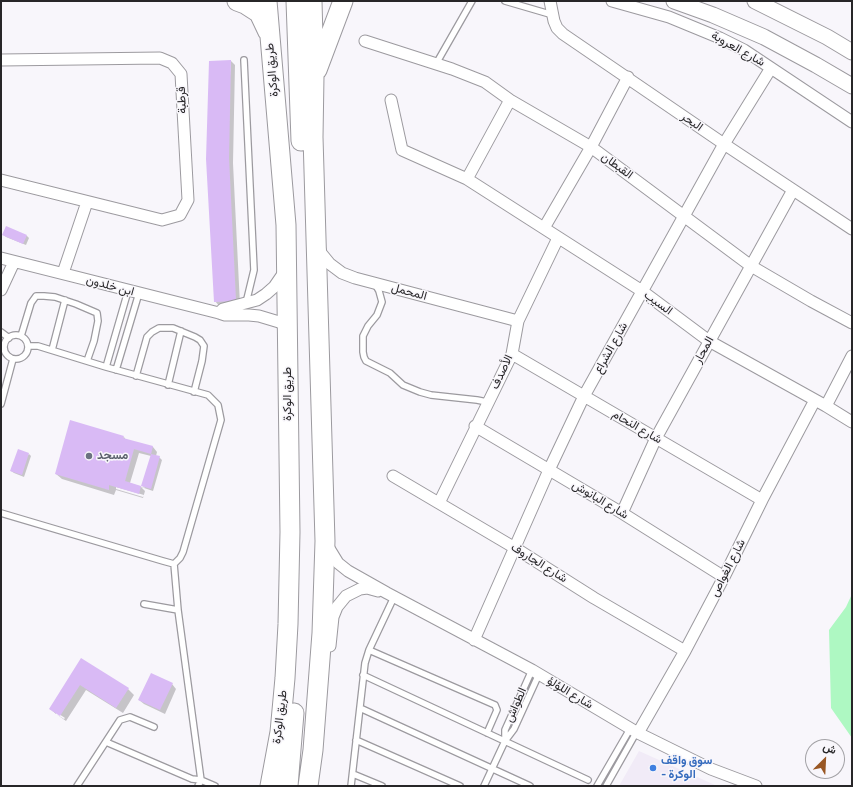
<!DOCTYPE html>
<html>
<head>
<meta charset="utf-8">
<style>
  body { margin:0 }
  #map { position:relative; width:853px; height:787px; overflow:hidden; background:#f8f6fb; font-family:Bitter,Vazirmatn,serif }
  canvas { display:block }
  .frame { position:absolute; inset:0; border:2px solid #272628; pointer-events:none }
  .north { position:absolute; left:805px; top:739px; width:40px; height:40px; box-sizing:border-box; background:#f8f6fb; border:1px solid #a4a3a7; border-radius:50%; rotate:24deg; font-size:11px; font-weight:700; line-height:16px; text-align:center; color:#272628 }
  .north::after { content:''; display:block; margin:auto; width:14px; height:18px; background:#995724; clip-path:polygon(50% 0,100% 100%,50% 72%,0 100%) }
</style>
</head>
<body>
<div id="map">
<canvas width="853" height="787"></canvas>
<div class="frame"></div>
<div class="north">ش</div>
</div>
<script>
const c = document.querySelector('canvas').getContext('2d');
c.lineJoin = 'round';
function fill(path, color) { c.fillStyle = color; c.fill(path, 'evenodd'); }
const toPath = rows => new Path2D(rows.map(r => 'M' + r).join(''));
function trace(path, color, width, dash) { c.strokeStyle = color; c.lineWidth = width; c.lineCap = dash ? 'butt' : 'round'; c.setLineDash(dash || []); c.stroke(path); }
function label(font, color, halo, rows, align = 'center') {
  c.font = font + ' Bitter,Vazirmatn,serif'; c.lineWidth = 3; c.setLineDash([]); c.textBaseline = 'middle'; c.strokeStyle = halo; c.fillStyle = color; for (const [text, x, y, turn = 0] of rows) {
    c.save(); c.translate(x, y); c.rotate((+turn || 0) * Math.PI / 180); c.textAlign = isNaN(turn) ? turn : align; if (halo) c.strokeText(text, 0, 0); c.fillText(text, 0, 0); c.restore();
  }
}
fill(toPath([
  [639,751,715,785,718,786,619,786]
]), '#f1ebf7');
fill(toPath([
  [852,594,852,738,831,708,829,630,846,607]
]), '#aef8c2');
fill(toPath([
  [231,61,235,65,233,163,240,305,219,306,215,301],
  [4,235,27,236,29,238,26,245,6,237],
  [124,437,126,440,153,447,157,452,156,456,159,457,162,460,153,491,141,487,145,491,143,498,116,490,114,495,62,479,56,474],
  [139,453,151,456,143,486,145,488,130,483],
  [116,487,144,495,143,497,116,489],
  [29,454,31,456,24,477,14,473,11,471],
  [82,660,128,689,134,695,123,713,86,690,66,721,56,714,64,719,65,718,56,712,56,714,50,709],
  [172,684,176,689,165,714,144,704,139,700]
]), '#0003');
fill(toPath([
  [231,60,229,158,236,301,214,302,206,159,209,61],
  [6,226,27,235,23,244,2,235],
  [70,420,124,436,123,438,153,446,151,454,134,449,125,481,141,486,139,494,109,485,109,490,55,474],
  [18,449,29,453,22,475,10,471],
  [151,454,160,456,151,489,141,486],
  [81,658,129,688,116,708,80,685,60,716,49,709],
  [151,673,173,683,160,710,138,700]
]), '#d9baf5');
const lane = toPath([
  [505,1,553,15],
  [244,60,254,270,246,303],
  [436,64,472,1],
  [375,284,379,291,382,302,377,315,368,326,363,336,363,352,364,357,366,361,390,373,403,385,420,392,431,395,477,400,487,402],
  [1,332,9,338],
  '4 347a12 12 0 1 1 24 0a12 12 0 1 1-24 0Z',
  [21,336,31,303,36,296,44,296,55,297,76,304,97,313,98,321,94,341,87,361],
  [52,350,65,300],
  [106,367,128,291],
  [116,370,139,293],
  [136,376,147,337,152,332,159,328,173,328,195,337,200,340,204,346,202,361,194,392],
  [168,385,181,331],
  [1,404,13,359],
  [1,513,163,561,174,564,180,558,183,552,221,420,218,405,208,395,106,367,38,346,28,346],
  [174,564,178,610,201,780,215,786],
  [144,604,178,610],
  [369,650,495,705,497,710,487,733],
  [363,675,588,780],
  [360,708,530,786],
  [356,740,460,786],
  [505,741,505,730,532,670],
  [106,742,192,779,201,780,198,786],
  [353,774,382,786],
  [77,786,120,720,130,717,154,727],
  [351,786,365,663,369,650,394,597],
  [484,786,505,741,514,729,539,674],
  [597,786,630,729],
  [606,786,636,733]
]);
const street = toPath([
  [550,1,554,21,557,28,563,34,724,144,852,229],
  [612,1,669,17,720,38,744,50,852,122],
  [365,41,452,69,485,82,510,100,591,147,751,266,811,301,852,323],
  [1,60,160,58,172,63,181,74,188,200,180,215,162,220,1,180],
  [391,100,402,150,467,179,642,291,709,341,826,406,852,422],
  [467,179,510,100],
  [544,228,591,147,628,77],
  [319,247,321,253,330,264,342,273,355,278,518,321],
  [1,258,219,313,225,315,249,315,259,316,279,322,288,327],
  [63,273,87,202],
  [1,290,14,262],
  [219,313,223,309,257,300,266,294,274,287,285,271],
  [512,354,762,500],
  [826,406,852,356],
  [475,426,622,513,724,577],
  [393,476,515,548,594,598,685,651],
  [439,503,512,354,518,321,558,238],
  [622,513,656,438,793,190],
  [327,545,338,563,348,571,387,593,532,670,638,733,711,769,756,786],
  [474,640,549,470,584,396,724,144,771,68],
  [330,646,333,617,337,607,346,596,360,589,367,588,378,591],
  [638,733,685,651,724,577,762,500,815,400]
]);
const secondary = toPath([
  [674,1,713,15,764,37,816,65,852,86],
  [755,1,827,37,852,52]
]);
const highway = toPath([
  [237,1,245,4,259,13,268,32],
  [267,1,286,225,290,532,288,624,285,678,280,732,270,786],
  [296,1,301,141],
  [317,70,343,1],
  [288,786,294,713],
  [308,786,313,750,322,633,325,541,313,137,314,76,312,1]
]);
trace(lane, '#9c9a9f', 8);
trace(street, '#9c9a9f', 13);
trace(secondary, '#9c9a9f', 17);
trace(highway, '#9c9a9f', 21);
trace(lane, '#fff', 5.5);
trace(street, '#fff', 11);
trace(secondary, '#fff', 15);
trace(highway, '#fff', 19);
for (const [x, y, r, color] of [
  [89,456,4,"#6b7280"],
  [653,768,4,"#3f7fe0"]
]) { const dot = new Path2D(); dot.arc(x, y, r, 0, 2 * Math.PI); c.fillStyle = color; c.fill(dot); trace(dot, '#f8f6fb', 1.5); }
label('12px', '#272628', '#f8f6fb', [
  ["شارع العروبة",738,49,29],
  ["طريق الوكرة",272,70,-95],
  ["قرطبة",182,100,-93],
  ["البحر",692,122,35],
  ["القبطان",617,166,36],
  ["ابن خلدون",110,286,15],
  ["المحمل",409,292,15],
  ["السيب",658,303,36],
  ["شارع الشراع",611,348,-61],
  ["المحار",704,350,-61],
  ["الأصدف",502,372,-65],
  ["طريق الوكرة",288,394,-90],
  ["شارع النحام",637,427,30],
  ["شارع البانوش",600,500,31],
  ["شارع الجاروف",539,563,32],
  ["شارع الغواص",728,568,-63],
  ["شارع اللؤلؤ",570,693,31],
  ["الطواش",516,705,-66],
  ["طريق الوكرة",280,717,-83]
]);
label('bold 12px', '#5b616d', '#f8f6fb', [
  ["مسجد",97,456]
], 'left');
label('bold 12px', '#366cbe', '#f8f6fb', [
  ["سوق واقف",661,761],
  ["- الوكرة",661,775]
], 'left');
</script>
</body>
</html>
